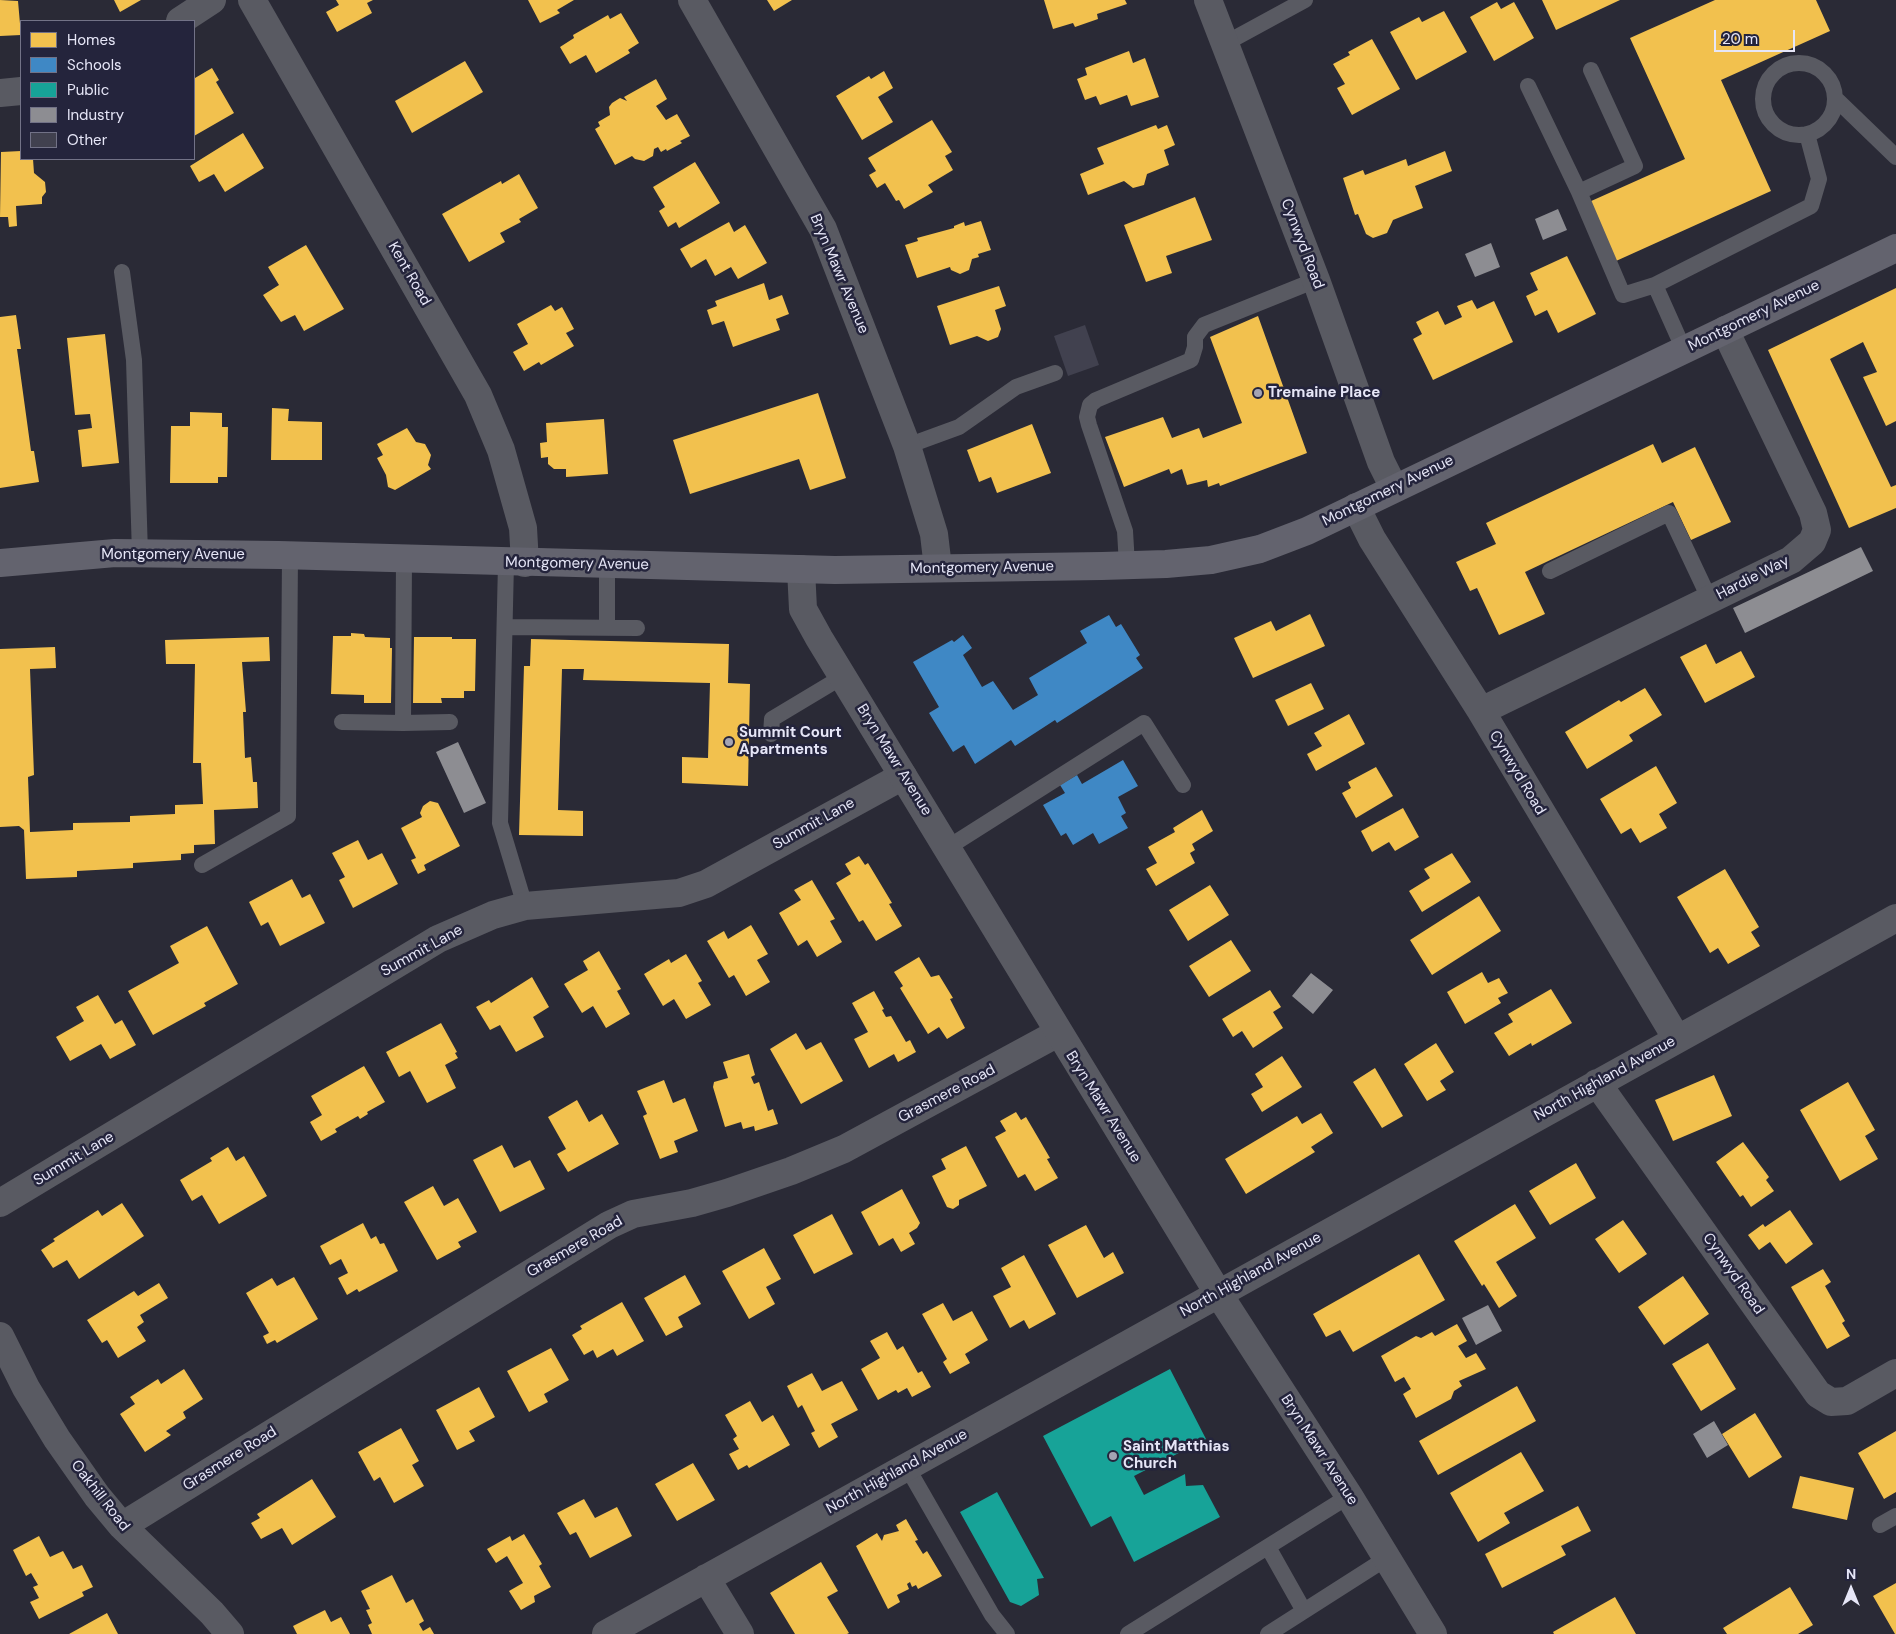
<!DOCTYPE html>
<html>
<head>
<meta charset="utf-8">
<style>
  body { margin:0 }
  #map { position:relative; width:1896px; height:1634px; overflow:hidden; background:#2a2a36; font-family:"DM Sans",sans-serif }
  canvas { display:block }
  .legend { position:absolute; left:20px; top:20px; width:175px; height:140px; box-sizing:border-box; background:#24243c; border:1px solid #727287; margin:0; padding:6px 9px; list-style:none; font-size:15px; color:#e6e6f7 }
  .legend li { display:flex; align-items:center; gap:10px; height:25px }
  .legend b { width:25px; border:1px solid #727287 }
  .north { position:absolute; left:1826px; top:1564px; width:50px; height:50px; -webkit-text-stroke:4px #24243c; paint-order:stroke; rotate:0deg; font-size:14px; font-weight:700; line-height:20px; text-align:center; color:#e6e6f7 }
  .north::after { content:''; display:block; margin:auto; width:18px; height:22px; background:#e6e6f7; clip-path:polygon(50% 0,100% 100%,50% 72%,0 100%) }
  .scale { position:absolute; left:1714px; top:30px; width:81px; height:22px; box-sizing:border-box; border:2px solid #e6e6f7; border-top:0; padding-left:6px; font-size:15px; line-height:18px; white-space:nowrap; color:#e6e6f7; -webkit-text-stroke:4px #24243c; paint-order:stroke }
</style>
</head>
<body>
<div id="map">
<canvas width="1896" height="1634"></canvas>
<ul class="legend">
<li><b style="height:14px;background:#f2c14e"></b>Homes</li>
<li><b style="height:14px;background:#3f88c5"></b>Schools</li>
<li><b style="height:14px;background:#17a398"></b>Public</li>
<li><b style="height:14px;background:#8d8d92"></b>Industry</li>
<li><b style="height:14px;background:#41414f"></b>Other</li>
</ul>
<div class="north">N</div>
<div class="scale">20 m</div>
</div>
<script>
const c = document.querySelector('canvas').getContext('2d');
c.lineJoin = 'round';
function fill(path, color) { c.fillStyle = color; c.fill(path, 'evenodd'); }
const toPath = rows => new Path2D(rows.map(r => 'M' + r).join(''));
function trace(path, color, width, dash) { c.strokeStyle = color; c.lineWidth = width; c.lineCap = dash ? 'butt' : 'round'; c.setLineDash(dash || []); c.stroke(path); }
function label(font, color, halo, rows, align = 'center') {
  c.font = font + ' "DM Sans",sans-serif'; c.lineWidth = 5; c.setLineDash([]); c.textBaseline = 'middle'; c.strokeStyle = halo; c.fillStyle = color; for (const [text, x, y, turn = 0] of rows) {
    c.save(); c.translate(x, y); c.rotate((+turn || 0) * Math.PI / 180); c.textAlign = isNaN(turn) ? turn : align; if (halo) c.strokeText(text, 0, 0); c.fillText(text, 0, 0); c.restore();
  }
}
fill(toPath([
  [0,0,18,1,21,35,0,36],
  [114,0,141,0,120,12],
  [336,0,373,0,367,3,372,13,337,32,326,12,339,5],
  [528,0,574,0,557,10,560,13,540,23],
  [767,0,792,0,774,11],
  [1044,0,1125,0,1127,4,1097,14,1098,19,1075,27,1073,23,1053,29],
  [1542,0,1620,0,1556,30],
  [1715,0,1816,0,1830,31,1721,80,1771,191,1616,261,1589,202,1685,159,1630,38],
  [1497,2,1501,9,1514,2,1534,38,1494,61,1470,17],
  [1444,11,1467,52,1416,80,1390,32,1419,17,1422,22],
  [621,13,639,43,628,50,630,53,596,73,586,55,570,64,560,47,574,38,573,35,608,15,610,19],
  [1372,39,1400,89,1352,115,1337,88,1345,84,1333,64,1350,55,1348,52],
  [1129,51,1133,63,1145,58,1159,97,1131,106,1127,95,1100,105,1096,96,1085,100,1077,79,1087,75,1085,68],
  [465,61,483,92,412,133,395,101],
  [212,68,219,80,216,82,234,113,194,136,194,75,195,78],
  [884,71,893,88,878,97,893,122,862,140,836,96,869,76,871,79],
  [656,79,667,99,656,106,666,120,677,114,690,136,680,141,682,143,667,151,666,149,661,152,658,147,654,149,653,156,644,161,635,159,632,156,615,165,595,129,600,126,598,122,610,115,609,107,612,103,620,98,627,101,624,97],
  [932,120,952,152,945,156,953,170,928,185,933,192,904,209,899,200,896,201,885,183,877,188,869,175,876,171,868,158],
  [1156,125,1158,129,1167,125,1175,145,1164,150,1169,165,1147,174,1144,185,1133,188,1124,181,1088,195,1080,174,1104,164,1097,148],
  [243,133,264,168,225,192,214,174,199,182,190,166],
  [21,151,21,159,33,159,34,173,45,182,46,192,42,197,42,204,16,206,17,226,9,227,8,217,0,217,1,152],
  [1445,151,1452,171,1415,186,1423,208,1393,220,1387,233,1373,238,1366,234,1358,214,1355,215,1343,178,1363,170,1365,175,1406,159,1408,166],
  [695,162,720,203,679,228,676,222,668,227,659,211,665,207,653,187],
  [519,174,538,208,519,219,521,222,500,233,505,242,469,262,442,214,501,181,502,184],
  [1195,197,1212,240,1166,256,1172,273,1146,282,1124,225],
  [981,221,991,250,978,254,979,257,972,259,969,270,960,274,951,270,950,267,917,278,905,245,918,241,917,238,954,228,954,226,964,222,965,226],
  [729,222,734,232,745,225,767,263,738,279,731,267,715,276,706,259,691,268,680,249],
  [306,245,344,309,304,331,295,315,281,322,263,295,279,285,268,267],
  [1567,256,1596,314,1558,333,1547,310,1535,316,1526,296,1538,290,1530,273],
  [764,283,769,300,782,295,789,314,776,319,780,330,733,347,724,321,712,325,707,310,717,306,715,301],
  [999,286,1006,306,995,310,1001,329,998,337,988,341,977,336,950,345,937,306],
  [1896,288,1896,421,1886,426,1863,377,1877,372,1863,342,1830,359,1891,487,1896,485,1896,508,1849,528,1768,350],
  [1472,300,1477,309,1494,301,1513,342,1433,380,1413,339,1422,334,1416,322,1438,311,1445,325,1462,317,1457,306],
  [551,305,555,311,562,307,574,329,566,333,574,346,541,365,539,362,524,371,513,352,528,344,517,324],
  [16,315,21,349,17,349,31,451,34,451,39,482,0,488,0,317],
  [1258,316,1307,453,1220,486,1219,483,1208,487,1207,480,1187,485,1182,469,1171,474,1169,469,1124,487,1105,437,1163,417,1172,438,1199,428,1203,438,1242,423,1210,337],
  [105,334,119,463,82,467,78,430,92,428,90,414,75,415,67,338],
  [818,393,846,478,810,490,799,459,690,494,673,440],
  [272,408,289,409,288,421,322,422,322,460,271,460],
  [190,412,222,413,222,427,228,427,227,477,218,477,218,483,170,483,171,426,190,426],
  [604,419,608,474,566,477,566,469,554,469,548,464,548,457,541,458,540,443,547,442,546,423],
  [1032,424,1051,473,997,493,991,477,979,482,967,450],
  [407,428,416,442,425,444,431,455,428,465,431,469,395,490,388,487,386,475,377,458,383,455,377,444],
  [1653,444,1662,463,1695,447,1731,522,1691,540,1673,502,1525,572,1545,614,1499,635,1477,588,1470,591,1456,562,1496,544,1486,523],
  [1310,614,1325,646,1253,678,1234,638,1271,621,1276,631],
  [351,633,364,634,365,637,390,638,390,648,392,648,391,703,364,703,364,695,331,694,333,636,351,636],
  [269,637,270,661,242,662,246,712,243,712,245,758,251,757,253,782,257,782,258,808,214,810,215,844,194,845,194,853,181,854,181,860,133,863,133,868,77,871,77,877,26,879,24,830,19,826,0,827,0,649,55,647,56,668,30,669,34,775,28,777,30,832,73,830,73,823,130,822,130,816,175,814,175,805,203,804,201,763,193,763,195,664,166,664,165,640],
  [414,637,452,637,452,639,476,639,475,691,464,691,464,698,441,698,442,703,413,703],
  [531,639,729,644,728,683,750,684,748,786,682,783,682,757,708,758,710,683,583,680,584,669,562,669,558,810,583,811,583,836,519,835,524,666,530,666],
  [1706,644,1716,664,1741,651,1755,677,1705,703,1680,657],
  [1311,683,1324,709,1288,726,1275,700],
  [1645,688,1662,715,1629,735,1633,741,1587,769,1565,732,1619,700,1621,702],
  [1349,714,1365,744,1316,771,1307,754,1322,746,1314,733],
  [1656,766,1677,803,1659,814,1667,828,1640,843,1631,828,1621,834,1600,799],
  [1376,767,1393,796,1356,818,1342,793,1351,788,1348,782],
  [430,801,438,803,460,846,424,865,426,870,418,874,411,860,416,858,401,828,422,817,420,813,423,806],
  [1403,808,1419,837,1395,851,1389,842,1372,852,1361,831],
  [1202,810,1213,831,1192,844,1195,850,1190,853,1195,863,1156,886,1146,869,1157,863,1148,847,1175,832,1173,828],
  [358,840,368,860,382,853,398,884,353,908,339,880,345,877,332,853],
  [1452,853,1471,882,1422,912,1409,891,1430,878,1424,869],
  [859,856,865,865,868,863,892,903,889,904,902,926,876,941,863,920,859,922,836,883,851,874,845,864],
  [1725,869,1759,927,1751,932,1760,946,1728,964,1718,948,1710,953,1677,897],
  [292,879,302,898,310,894,325,923,280,946,268,922,261,926,249,902],
  [812,880,835,919,830,921,842,942,817,957,807,940,798,946,779,913,801,900,794,890],
  [1210,885,1229,915,1188,941,1169,910],
  [1479,896,1501,931,1432,975,1410,940],
  [751,925,768,954,757,960,770,982,746,996,734,975,729,978,707,941,724,931,728,939],
  [207,926,238,984,204,1003,206,1006,153,1035,128,991,179,963,170,946],
  [1231,940,1251,971,1209,997,1189,966],
  [599,951,621,989,617,991,630,1014,606,1028,593,1006,582,1013,564,984,588,970,583,961],
  [686,954,702,981,698,983,711,1005,686,1019,674,999,663,1006,644,974,669,959,671,963],
  [919,957,931,977,939,975,953,998,950,999,965,1028,947,1039,939,1027,928,1034,900,988,903,986,894,972],
  [1482,972,1488,983,1499,978,1508,993,1498,998,1501,1003,1465,1024,1447,992],
  [532,977,549,1007,533,1017,544,1037,516,1052,500,1025,490,1030,476,1007,489,1000,491,1003],
  [1551,989,1572,1023,1532,1046,1531,1043,1509,1056,1494,1033,1513,1022,1508,1014],
  [1270,990,1281,1007,1273,1012,1283,1028,1253,1048,1242,1031,1233,1037,1222,1019],
  [874,991,884,1009,882,1010,886,1017,891,1016,906,1042,910,1040,916,1052,898,1062,894,1054,869,1068,854,1039,868,1032,852,1003],
  [98,995,115,1024,122,1020,136,1045,110,1059,101,1044,70,1061,56,1037,84,1021,76,1007],
  [441,1023,457,1052,455,1053,458,1058,445,1065,456,1088,427,1103,410,1071,399,1077,386,1052],
  [796,1033,806,1050,821,1042,843,1081,801,1104,770,1049],
  [1436,1043,1454,1072,1440,1081,1446,1090,1427,1101,1404,1064],
  [749,1054,755,1075,751,1077,754,1084,759,1082,768,1111,773,1109,778,1124,755,1131,754,1126,743,1129,741,1122,725,1127,713,1087,714,1082,728,1078,723,1062],
  [1282,1056,1302,1087,1262,1112,1251,1094,1263,1087,1255,1074],
  [364,1066,385,1102,367,1112,368,1114,360,1119,358,1116,335,1129,337,1132,321,1141,310,1122,322,1115,311,1096],
  [1375,1068,1403,1116,1382,1128,1353,1082],
  [1714,1075,1732,1116,1673,1141,1655,1100],
  [664,1080,673,1103,685,1098,698,1131,674,1141,678,1152,660,1159,643,1116,647,1114,637,1091],
  [1848,1082,1875,1130,1865,1136,1878,1159,1840,1181,1800,1110],
  [577,1100,589,1122,602,1114,619,1144,568,1172,557,1154,566,1149,548,1117],
  [1016,1112,1021,1120,1026,1117,1050,1158,1047,1159,1058,1178,1035,1191,1025,1174,1018,1178,995,1137,1006,1131,1000,1121],
  [1321,1113,1333,1133,1311,1147,1315,1152,1246,1194,1225,1159,1297,1116,1302,1124],
  [1743,1142,1769,1177,1766,1180,1774,1191,1751,1207,1743,1195,1740,1197,1716,1162],
  [502,1145,514,1168,530,1160,545,1189,500,1212,473,1160],
  [966,1146,987,1186,959,1200,959,1205,953,1209,947,1207,932,1176,946,1169,941,1159],
  [228,1147,236,1161,244,1156,267,1196,219,1224,202,1195,192,1201,180,1180,212,1161,210,1158],
  [1576,1163,1596,1198,1550,1225,1529,1191],
  [433,1186,444,1206,458,1198,477,1232,458,1242,461,1247,437,1260,404,1202],
  [902,1189,920,1223,917,1228,909,1233,915,1244,901,1252,893,1238,879,1246,861,1212],
  [122,1203,144,1236,79,1279,67,1260,53,1268,41,1250,55,1241,53,1239,98,1210,102,1216],
  [1515,1204,1536,1238,1496,1262,1517,1296,1499,1308,1484,1284,1482,1286,1454,1241],
  [1790,1210,1813,1244,1786,1264,1770,1242,1759,1250,1748,1235,1763,1224,1765,1227],
  [832,1214,853,1254,814,1274,793,1235],
  [1623,1220,1647,1254,1619,1273,1595,1239],
  [363,1223,371,1239,376,1236,380,1244,384,1243,398,1271,359,1292,357,1289,347,1295,338,1278,348,1273,341,1259,330,1265,320,1246],
  [1086,1225,1104,1258,1113,1252,1124,1273,1077,1298,1048,1245],
  [764,1248,781,1279,766,1287,775,1304,749,1319,722,1271],
  [1419,1254,1445,1300,1353,1352,1340,1330,1326,1337,1313,1314],
  [1024,1255,1056,1314,1029,1329,1024,1320,1010,1328,993,1296,1011,1287,1001,1268],
  [1823,1269,1831,1282,1825,1286,1845,1321,1842,1323,1850,1336,1827,1349,1791,1287],
  [685,1275,701,1304,678,1317,683,1327,666,1336,644,1298],
  [1683,1276,1709,1314,1664,1345,1638,1307],
  [294,1277,318,1319,277,1343,275,1340,267,1344,263,1336,269,1333,246,1293,272,1278,277,1286],
  [159,1283,168,1298,140,1315,144,1322,137,1327,146,1341,118,1358,107,1340,102,1343,87,1320,134,1291,138,1296],
  [622,1302,644,1341,617,1356,613,1349,597,1358,593,1350,584,1355,572,1335,582,1329,580,1326],
  [943,1303,953,1321,972,1311,988,1340,965,1354,970,1363,950,1374,943,1362,947,1359,922,1314],
  [1457,1324,1467,1341,1458,1346,1466,1358,1476,1353,1486,1369,1459,1381,1462,1386,1454,1391,1451,1399,1416,1418,1403,1394,1411,1389,1404,1377,1395,1382,1381,1356,1416,1336,1421,1338,1432,1332,1435,1336],
  [887,1332,897,1350,903,1346,918,1373,922,1371,931,1387,912,1397,907,1388,898,1393,896,1390,878,1400,861,1369,880,1358,870,1341],
  [1708,1343,1736,1389,1701,1411,1672,1364],
  [551,1348,569,1380,544,1394,548,1402,529,1412,507,1371],
  [184,1369,203,1399,183,1412,186,1418,166,1431,171,1435,145,1452,120,1414,135,1404,130,1397,158,1379,161,1384],
  [812,1373,822,1391,842,1381,858,1410,831,1424,838,1437,819,1448,811,1433,815,1431,802,1405,798,1408,787,1386],
  [1517,1386,1536,1421,1438,1475,1419,1441],
  [479,1387,495,1417,469,1431,475,1441,457,1450,436,1410],
  [750,1401,762,1422,773,1415,790,1445,749,1468,747,1465,738,1470,729,1454,739,1449,733,1439,737,1436,725,1415],
  [1755,1413,1782,1457,1749,1478,1722,1434],
  [401,1428,419,1461,412,1465,424,1486,394,1503,380,1477,374,1481,358,1452],
  [1896,1431,1896,1492,1884,1499,1858,1453],
  [1521,1452,1544,1491,1504,1513,1510,1523,1478,1542,1450,1493],
  [693,1463,715,1500,677,1521,655,1484],
  [1800,1476,1854,1488,1847,1520,1792,1508],
  [312,1479,336,1517,292,1545,282,1528,261,1539,251,1523,260,1518,257,1514],
  [584,1499,595,1518,617,1507,632,1536,590,1558,576,1532,570,1535,557,1513],
  [1578,1506,1591,1531,1561,1546,1566,1555,1502,1588,1485,1554],
  [906,1519,918,1540,915,1541,923,1554,927,1551,942,1576,918,1589,916,1585,912,1587,910,1582,907,1584,909,1589,897,1595,900,1602,888,1609,856,1546,877,1533,882,1541,884,1535,899,1531,896,1525],
  [524,1534,542,1564,539,1566,551,1587,534,1596,535,1602,521,1610,509,1591,523,1583,507,1556,496,1563,487,1549,510,1536,512,1541],
  [39,1536,50,1557,63,1551,73,1569,82,1565,93,1587,82,1592,84,1596,39,1619,30,1602,39,1598,33,1587,38,1585,31,1573,26,1576,13,1550],
  [821,1562,838,1591,827,1597,849,1633,847,1634,795,1634,770,1593],
  [392,1575,406,1603,413,1599,424,1621,419,1624,423,1631,430,1627,434,1634,372,1634,368,1625,372,1623,366,1610,370,1609,361,1591],
  [1896,1583,1896,1634,1895,1634,1873,1596],
  [1790,1587,1813,1625,1798,1634,1727,1634,1723,1628],
  [1615,1597,1636,1634,1554,1634,1553,1632],
  [325,1610,331,1622,341,1617,350,1634,297,1634,293,1626],
  [107,1613,118,1634,69,1634]
]), '#f2c14e');
fill(toPath([
  [1109,615,1116,627,1121,624,1140,655,1136,658,1143,668,1057,723,1055,720,1015,746,1011,740,975,764,964,745,953,752,929,713,939,707,913,662,952,640,954,642,963,635,972,648,963,655,982,687,993,681,1013,710,1038,695,1029,678,1087,643,1080,631],
  [1123,760,1138,786,1118,797,1126,813,1121,816,1128,828,1099,844,1093,833,1073,845,1066,833,1061,836,1043,805,1065,793,1060,785,1077,775,1082,784]
]), '#3f88c5');
fill(toPath([
  [1170,1369,1206,1439,1134,1476,1144,1495,1185,1474,1186,1486,1203,1485,1220,1517,1134,1562,1111,1516,1091,1527,1043,1436],
  [997,1492,1044,1578,1037,1579,1039,1595,1021,1606,1010,1602,960,1512]
]), '#17a398');
fill(toPath([
  [1558,209,1567,230,1543,240,1535,219],
  [1491,243,1500,267,1475,277,1465,254],
  [1861,547,1873,571,1745,633,1733,608],
  [458,742,486,803,464,813,436,752],
  [1311,973,1333,990,1313,1014,1292,996],
  [1488,1305,1502,1331,1476,1345,1462,1318],
  [1714,1421,1728,1445,1707,1458,1693,1434]
]), '#8d8d92');
fill(toPath([
  [1085,325,1099,365,1068,376,1054,336]
]), '#41414f');
trace(toPath([
  [1226,43,1305,0],
  '1763 99a36 36 0 1 1 72 0a36 36 0 1 1-72 0Z',
  [1591,70,1635,166,1579,192,1623,295,1655,285],
  [1528,86,1579,192],
  [1836,99,1896,157],
  [122,272,134,360,140,554],
  [1684,350,1655,285,1811,206,1819,179,1807,134],
  [907,446,959,427,1016,387,1055,373],
  [506,563,500,823,525,906],
  [1127,565,1125,531,1089,425,1087,417,1090,405,1096,400,1191,360,1195,347,1195,337,1204,325,1316,280],
  [1550,571,1669,513,1710,600],
  [505,627,637,628],
  [607,628,607,565],
  [342,722,403,723,404,559],
  [403,723,450,722],
  [771,734,772,719,842,677],
  [947,848,1144,723,1183,785],
  [202,865,288,816,290,555],
  [907,1467,992,1615,1007,1634],
  [1880,1525,1896,1516],
  [1268,1547,1304,1611],
  [1128,1634,1349,1496],
  [1268,1634,1387,1558]
]), '#595a62', 16);
trace(toPath([
  [252,0,478,395,501,450,523,528,525,563],
  [692,0,823,229,907,446,934,534,938,568],
  [1208,0,1316,280,1381,462,1394,488],
  [180,21,212,0],
  [0,93,21,91],
  [1356,507,1372,539,1481,711,1677,1039],
  [1481,711,1791,560,1812,542,1817,530,1813,513,1725,330],
  [1597,1083,1818,1394,1831,1402,1847,1401,1896,1373],
  [0,1203,438,939,493,915,525,906,679,893,706,884,903,776],
  [0,1336,26,1388,57,1439,97,1496,122,1526,212,1613,230,1634],
  [122,1526,609,1225,633,1214,692,1203,727,1193,791,1171,844,1149,1058,1033],
  [706,1578,740,1634],
  [606,1634,1896,918]
]), '#595a62', 28);
trace(toPath([
  [801,569,803,609,819,638,1218,1293,1349,1496,1433,1634]
]), '#595a62', 28);
trace(toPath([
  [0,563,115,553,279,555,835,570,1102,566,1166,564,1211,560,1260,549,1307,531,1896,248]
]), '#63636e', 28);
for (const [x, y, r, color] of [
  [1258,393,5,"#a4a4b3"],
  [729,742,5,"#a4a4b3"],
  [1113,1456,5,"#a4a4b3"]
]) { const dot = new Path2D(); dot.arc(x, y, r, 0, 2 * Math.PI); c.fillStyle = color; c.fill(dot); trace(dot, '#24243c', 2); }
label('15px', '#e6e6f7', '#24243c', [
  ["Cynwyd Road",1302,244,69],
  ["Kent Road",409,274,60],
  ["Bryn Mawr Avenue",839,274,67],
  ["Montgomery Avenue",1754,316,-26],
  ["Montgomery Avenue",1388,491,-26],
  ["Montgomery Avenue",173,555],
  ["Montgomery Avenue",577,564,1],
  ["Montgomery Avenue",982,568,-1],
  ["Hardie Way",1753,578,-27],
  ["Bryn Mawr Avenue",894,760,58],
  ["Cynwyd Road",1517,773,59],
  ["Summit Lane",814,824,-29],
  ["Summit Lane",422,951,-29],
  ["North Highland Avenue",1605,1079,-29],
  ["Grasmere Road",947,1094,-28],
  ["Bryn Mawr Avenue",1103,1107,58],
  ["Summit Lane",74,1159,-31],
  ["Grasmere Road",575,1247,-30],
  ["Cynwyd Road",1733,1274,55],
  ["North Highland Avenue",1251,1275,-29],
  ["Bryn Mawr Avenue",1319,1450,57],
  ["Grasmere Road",230,1459,-32],
  ["North Highland Avenue",897,1472,-29],
  ["Oakhill Road",100,1496,52]
]);
label('bold 15px', '#e6e6f7', '#24243c', [
  ["Tremaine Place",1268,393],
  ["Summit Court",739,733],
  ["Apartments",739,750],
  ["Saint Matthias",1123,1447],
  ["Church",1123,1464]
], 'left');
</script>
</body>
</html>
